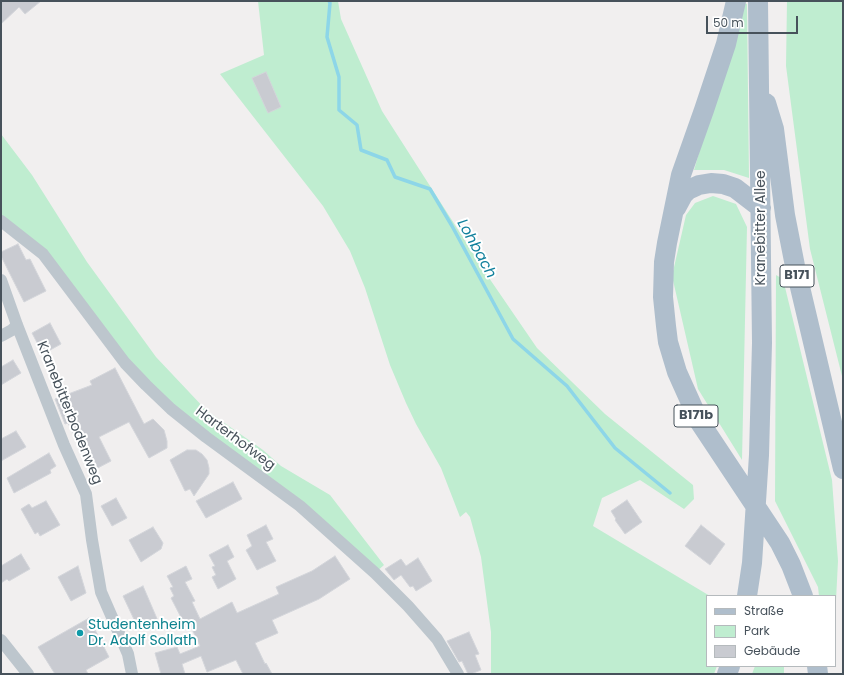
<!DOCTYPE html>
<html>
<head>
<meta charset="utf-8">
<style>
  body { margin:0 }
  #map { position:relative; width:844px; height:675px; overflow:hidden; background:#f1efef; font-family:Poppins,sans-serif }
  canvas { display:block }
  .frame { position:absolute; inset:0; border:2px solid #47525b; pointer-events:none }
  .legend { position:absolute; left:706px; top:595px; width:130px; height:72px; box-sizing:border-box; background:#fff; border:1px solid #b5babd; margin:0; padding:5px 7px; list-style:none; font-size:12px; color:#47525b }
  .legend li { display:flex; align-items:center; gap:8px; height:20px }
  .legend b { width:20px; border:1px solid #b5babd }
  .scale { position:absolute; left:706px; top:16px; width:92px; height:18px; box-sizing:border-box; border:2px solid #47525b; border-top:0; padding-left:5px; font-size:12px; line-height:14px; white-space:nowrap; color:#47525b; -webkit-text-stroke:3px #fff; paint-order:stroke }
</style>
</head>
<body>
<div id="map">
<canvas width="844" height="675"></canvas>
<div class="frame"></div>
<ul class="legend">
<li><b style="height:5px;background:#afbecc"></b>Straße</li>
<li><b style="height:11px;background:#bfedd0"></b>Park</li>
<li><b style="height:11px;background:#c9cbd1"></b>Gebäude</li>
</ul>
<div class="scale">50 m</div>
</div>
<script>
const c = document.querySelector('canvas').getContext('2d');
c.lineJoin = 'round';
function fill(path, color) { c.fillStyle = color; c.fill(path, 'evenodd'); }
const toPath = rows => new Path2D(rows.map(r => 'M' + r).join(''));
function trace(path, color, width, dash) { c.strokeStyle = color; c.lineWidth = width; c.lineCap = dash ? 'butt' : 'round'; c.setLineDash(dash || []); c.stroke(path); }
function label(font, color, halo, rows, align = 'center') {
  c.font = font + ' Poppins,sans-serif'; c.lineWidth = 4; c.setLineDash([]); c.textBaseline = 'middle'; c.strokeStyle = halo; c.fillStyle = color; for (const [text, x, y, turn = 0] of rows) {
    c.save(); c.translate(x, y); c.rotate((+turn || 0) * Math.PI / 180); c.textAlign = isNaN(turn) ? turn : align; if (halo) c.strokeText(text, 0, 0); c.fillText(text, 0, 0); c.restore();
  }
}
fill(toPath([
  [258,1,338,1,341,19,382,111,487,275,537,348,605,414,693,485,694,499,684,509,640,480,602,498,593,526,710,596,707,596,707,666,717,666,714,674,491,674,491,632,481,557,470,517,466,512,460,517,441,468,416,424,406,403,390,365,365,288,350,251,323,206,220,74,264,55],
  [787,1,843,1,843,380,810,249,786,66],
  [743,3,747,4,749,178,724,170,694,170],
  [1,134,32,175,87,262,156,357,206,410,263,450,281,466,330,495,384,565,375,573,146,385,43,254,1,221],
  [713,196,736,204,747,227,742,460,698,389,672,276,686,215,695,203],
  [776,275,783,279,832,480,838,561,835,620,835,596,819,596,818,587,775,501],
  [755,666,784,666,784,674,752,674]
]), '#bfedd0');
trace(toPath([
  [329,1,330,3,327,37,339,77,339,110,357,125,361,150,387,160,395,177,430,189,452,226,513,339,567,386,615,448,670,493]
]), '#8dd6e8', 3.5);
const building = toPath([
  [1,1,41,1,25,14,19,7,1,24,1,1],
  [266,72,281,107,268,113,252,78,266,72],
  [18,244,26,260,30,259,46,291,24,302,1,256,1,252,18,244],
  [50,323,61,344,43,354,32,333,50,323],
  [13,360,21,373,1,385,1,367,13,360],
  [115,368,144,424,153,419,164,430,167,441,167,448,149,458,129,422,99,437,111,461,92,471,68,423,65,424,55,399,92,385,90,381,115,368],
  [16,431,26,447,1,461,1,439,16,431],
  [187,450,196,450,202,454,207,460,209,468,209,474,194,496,190,489,185,491,170,460,187,450],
  [49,453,56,466,50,470,51,473,14,493,7,478,49,453],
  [233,482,242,499,206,518,196,501,233,482],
  [116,498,127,518,112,526,101,506,116,498],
  [627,500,642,522,625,534,615,520,616,519,611,511,627,500],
  [46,501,60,525,40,536,38,532,35,534,21,509,29,504,32,508,46,501],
  [266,525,273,539,266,542,276,561,257,570,246,550,252,546,247,535,266,525],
  [701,525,725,544,710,565,685,546,701,525],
  [153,527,163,543,161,549,141,562,129,540,153,527],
  [228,545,234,557,227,561,236,579,218,589,212,577,216,575,212,567,215,566,209,555,228,545],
  [21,554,30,569,9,581,7,579,1,583,1,566,21,554],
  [335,556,350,579,319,599,272,620,278,633,255,643,265,664,266,663,272,674,243,674,236,660,207,672,201,656,182,664,185,674,161,674,155,653,177,647,180,654,200,646,190,625,186,627,171,598,174,596,170,588,173,587,167,576,186,566,192,579,185,582,195,601,192,602,200,619,232,602,237,613,279,594,276,587,312,571,335,556],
  [418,558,432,581,416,591,413,586,410,587,401,575,394,580,385,569,401,559,406,566,418,558],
  [78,566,86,593,71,601,58,577,78,566],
  [143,586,158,621,139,630,123,596,143,586],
  [89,618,109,657,86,670,88,674,55,674,38,647,89,618],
  [469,632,479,654,475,655,481,670,471,674,468,674,462,661,459,662,447,641,469,632]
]);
fill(building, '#c9cbd1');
trace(building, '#d3d5da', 1);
trace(toPath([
  [1,221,43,254,125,363,146,385,171,409,206,437,300,506,375,573,408,606,437,639,458,674],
  [1,280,17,325,64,445,86,494,92,540,101,592,128,654,132,674],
  [1,336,12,330,17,325],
  [1,640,28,674]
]), '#bdc6cd', 12);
trace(toPath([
  [736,1,726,44,704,110,681,175,667,243,664,262,663,297,666,326,668,342,677,372,699,421,780,543,791,565,803,596],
  [766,103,774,129,785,215,795,266,843,469],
  [676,208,683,195,688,190,699,185,711,183,723,184,735,188,761,208],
  [747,596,752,563,759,455,762,343,758,1],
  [817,666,818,674],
  [727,674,730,666]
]), '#afbecc', 20);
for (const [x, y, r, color] of [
  [80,633,4,"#0f9aa8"]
]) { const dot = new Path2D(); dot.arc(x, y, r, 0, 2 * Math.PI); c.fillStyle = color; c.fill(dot); trace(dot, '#fff', 1.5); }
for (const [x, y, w] of [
  [797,276,34],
  [696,416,44]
]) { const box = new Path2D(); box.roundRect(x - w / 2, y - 11, w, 22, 3); c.fillStyle = '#fff'; c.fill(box); trace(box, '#47525b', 1); }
label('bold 13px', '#47525b', null, [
  ["B171",797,276],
  ["B171b",696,416]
]);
label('14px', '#47525b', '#fff', [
  ["Kranebitter Allee",761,228,-90],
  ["Kranebitterbodenweg",69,413,68],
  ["Harterhofweg",235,439,37]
]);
label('14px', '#0d838f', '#fff', [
  ["Studentenheim",88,625],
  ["Dr. Adolf Sollath",88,641]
], 'left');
label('italic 15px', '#12819d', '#fff', [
  ["Lohbach",476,249,61]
]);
</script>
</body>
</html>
